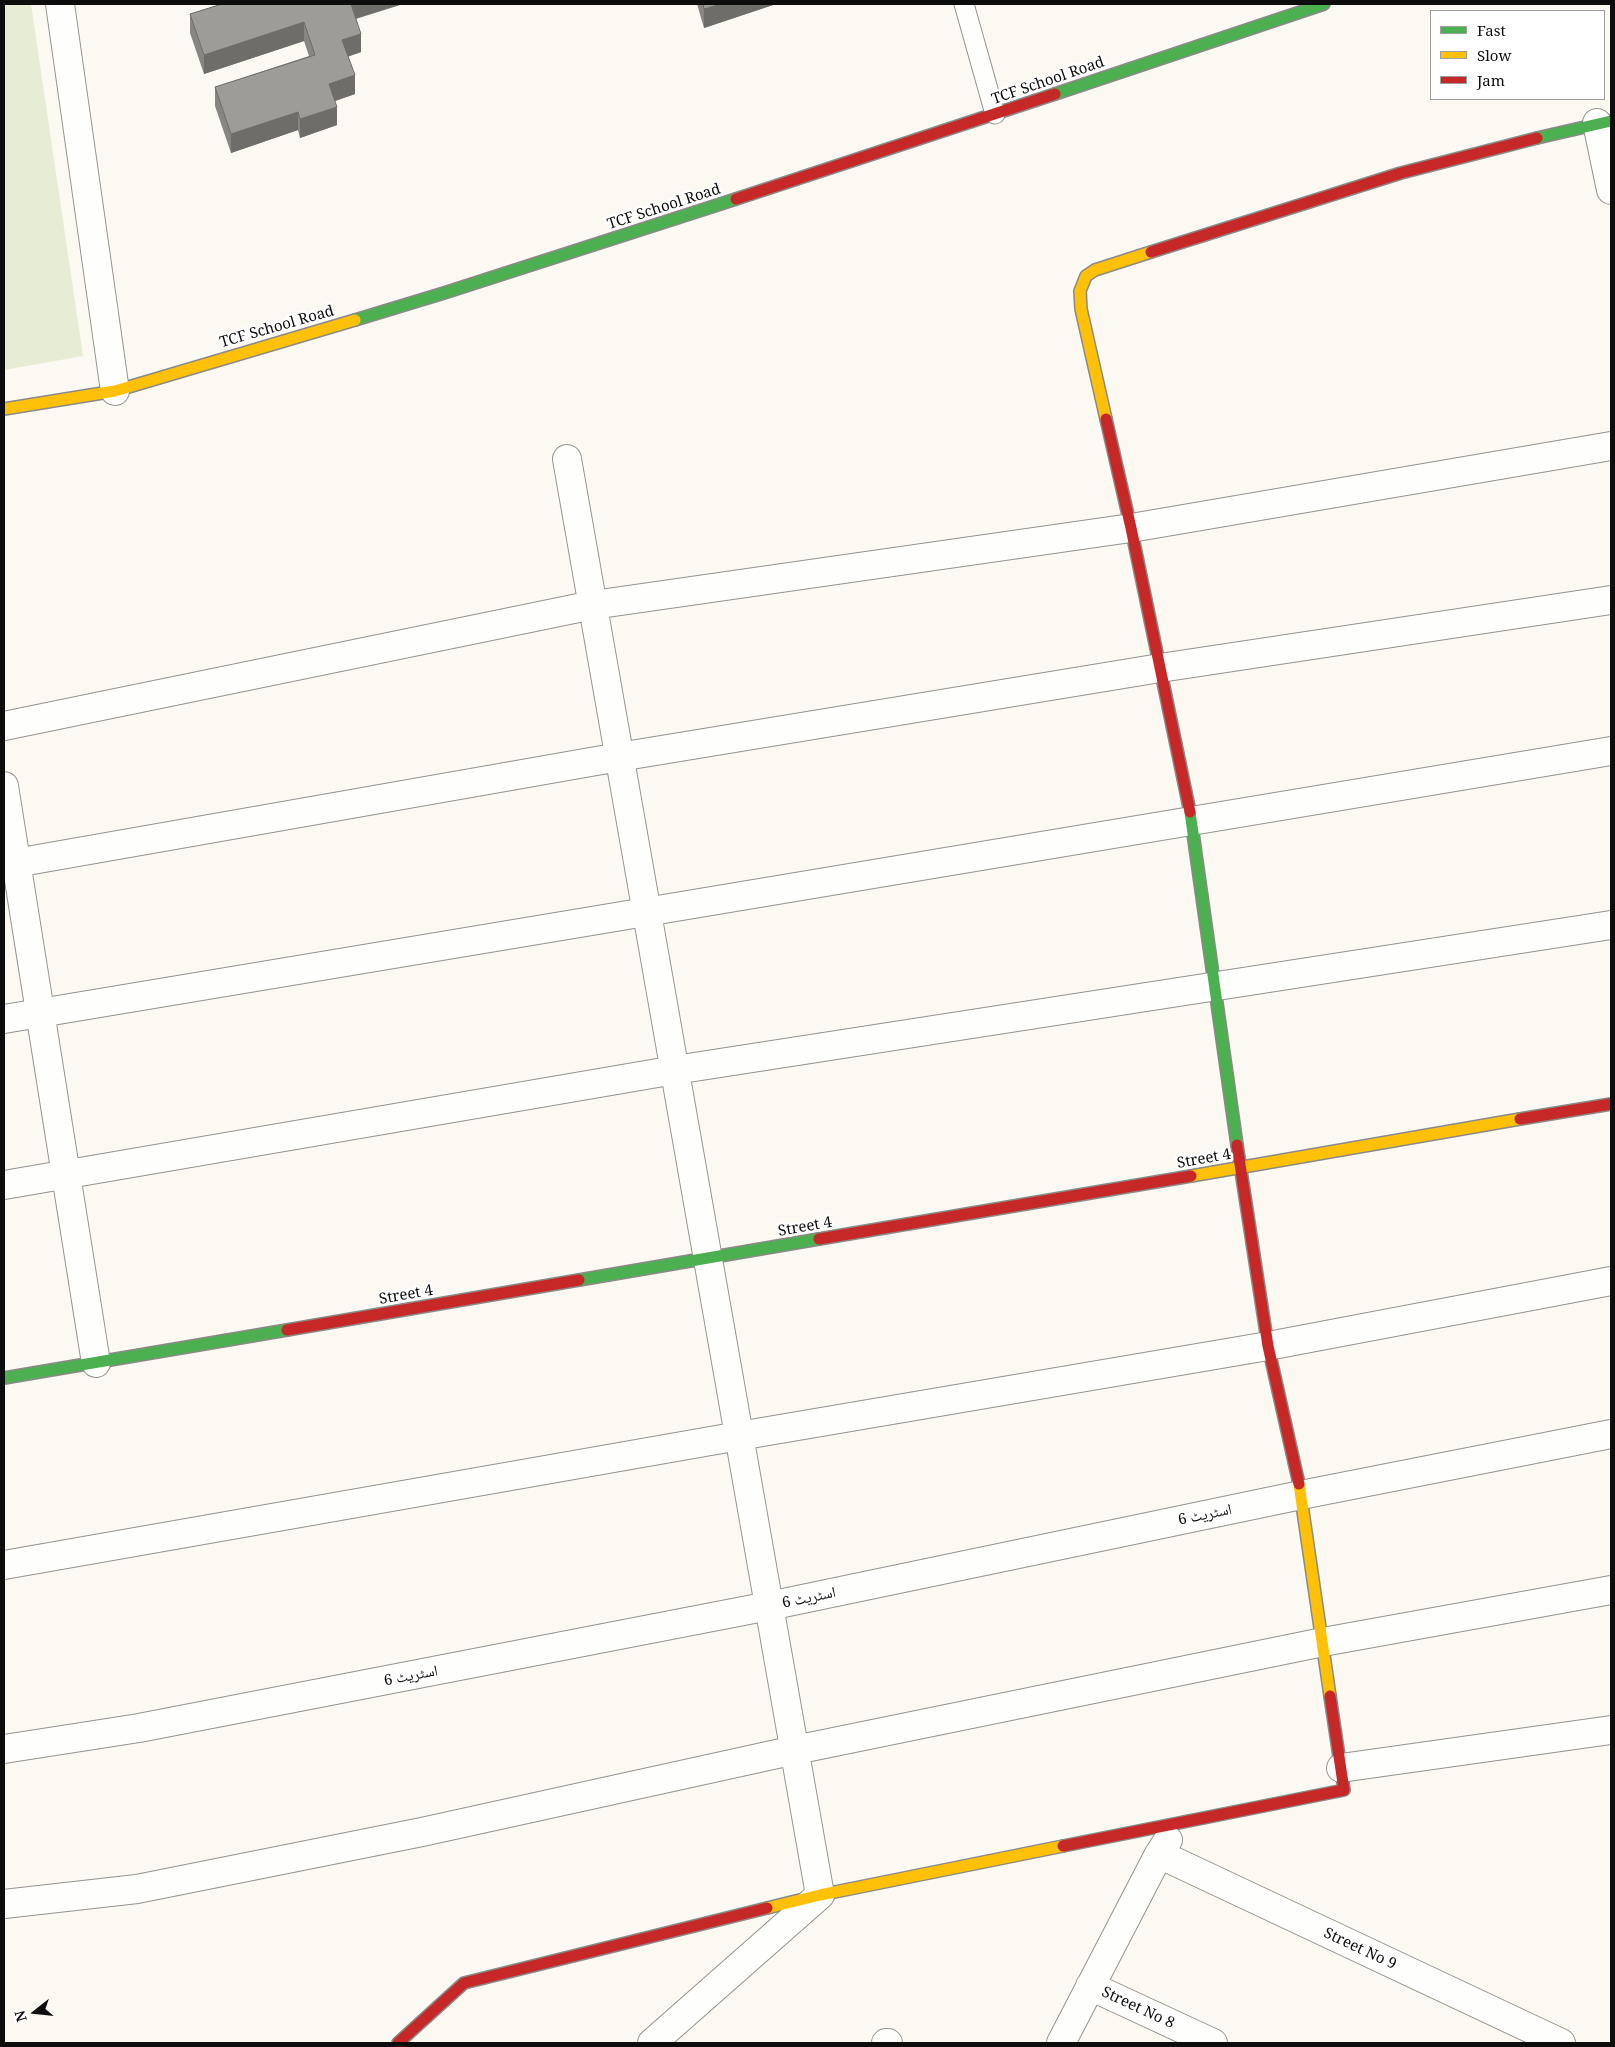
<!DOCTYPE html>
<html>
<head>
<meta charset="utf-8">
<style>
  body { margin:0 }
  #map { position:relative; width:1615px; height:2047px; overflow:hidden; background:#fbf9f2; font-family:"Noto Serif",serif }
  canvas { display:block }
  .frame { position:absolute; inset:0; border:5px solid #0d0d0d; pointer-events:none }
  .legend { position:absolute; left:1430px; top:10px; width:175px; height:90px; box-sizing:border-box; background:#fff; border:1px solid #9e9e9e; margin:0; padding:6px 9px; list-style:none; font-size:15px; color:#0d0d0d }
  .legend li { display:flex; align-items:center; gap:10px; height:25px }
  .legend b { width:25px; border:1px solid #9e9e9e }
  .north { position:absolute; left:10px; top:1987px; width:50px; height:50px; -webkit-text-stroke:4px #fff; paint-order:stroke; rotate:254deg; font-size:14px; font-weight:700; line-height:20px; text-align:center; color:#0d0d0d }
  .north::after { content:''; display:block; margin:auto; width:18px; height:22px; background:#0d0d0d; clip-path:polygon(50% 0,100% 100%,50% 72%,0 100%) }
</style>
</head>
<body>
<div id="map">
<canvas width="1615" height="2047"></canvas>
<div class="frame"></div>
<ul class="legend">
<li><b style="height:6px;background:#4caf50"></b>Fast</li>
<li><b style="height:6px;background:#ffc107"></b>Slow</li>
<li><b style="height:6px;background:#c62828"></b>Jam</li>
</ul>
<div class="north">N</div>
</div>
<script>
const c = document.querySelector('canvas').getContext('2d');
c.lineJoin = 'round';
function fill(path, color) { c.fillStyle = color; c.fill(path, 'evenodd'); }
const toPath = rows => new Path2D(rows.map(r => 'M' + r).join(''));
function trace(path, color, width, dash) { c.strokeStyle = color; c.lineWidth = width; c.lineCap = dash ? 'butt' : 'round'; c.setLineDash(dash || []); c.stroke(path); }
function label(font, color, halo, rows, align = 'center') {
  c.font = font + ' "Noto Serif","Noto Naskh Arabic",serif'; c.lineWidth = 5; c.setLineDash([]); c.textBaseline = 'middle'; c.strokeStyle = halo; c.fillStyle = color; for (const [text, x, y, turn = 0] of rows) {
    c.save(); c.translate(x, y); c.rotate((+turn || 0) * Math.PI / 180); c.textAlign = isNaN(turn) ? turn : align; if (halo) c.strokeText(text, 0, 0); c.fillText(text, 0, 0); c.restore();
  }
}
fill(toPath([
  [4,4,31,4,83,356,4,370]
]), '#e7edd4');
const lane = toPath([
  [964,4,995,114]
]);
const street = toPath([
  [60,4,115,391],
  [1597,123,1611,190],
  [567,459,820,1895,652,2043],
  [4,726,593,605,1131,528,1611,446],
  [4,786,96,1363],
  [4,865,619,757,1160,668,1611,600],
  [4,1019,1611,751],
  [4,1185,675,1070,1611,925],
  [4,1565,739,1436,1268,1346,1611,1281],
  [4,1749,139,1728,769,1606,1301,1495,1611,1434],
  [1341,1768,1611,1730],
  [1159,1854,1561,2043],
  [4,1904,137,1889,422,1832,795,1750,1323,1642,1611,1590],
  [1090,1986,1213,2043],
  [886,2043,888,2043],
  [1061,2043,1159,1854,1168,1840]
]);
const fast = toPath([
  [1055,94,1324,4],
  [1537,138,1611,121],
  [355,320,444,293,736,199],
  [1190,812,1237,1145],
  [579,1280,819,1239],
  [4,1378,287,1330]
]);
const slow = toPath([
  [4,409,115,391,355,320],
  [1106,419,1081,309,1080,291,1086,276,1095,270,1151,252],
  [1191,1176,1520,1119],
  [1299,1484,1330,1696],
  [767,1908,820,1895,1063,1846]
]);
const jam = toPath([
  [736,199,1055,94],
  [1151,252,1401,173,1537,138],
  [1106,419,1131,528,1190,812],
  [1520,1119,1611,1104],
  [1237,1145,1268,1346,1299,1484],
  [819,1239,1191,1176],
  [287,1330,579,1280],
  [1063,1846,1344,1790,1330,1696],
  [398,2043,464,1983,767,1908]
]);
trace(lane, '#949390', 21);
trace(street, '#949390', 30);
trace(fast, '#8b8a87', 14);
trace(slow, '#8b8a87', 14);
trace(jam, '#8b8a87', 14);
trace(lane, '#fefefd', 19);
trace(street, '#fefefd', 28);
trace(fast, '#4caf50', 11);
trace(slow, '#ffc107', 11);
trace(jam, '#c62828', 11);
fill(toPath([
  [222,4,403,4,356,19,361,52,348,56,355,94,335,101,337,125,300,138,298,130,231,153,215,106,215,87,309,56,304,41,204,74,190,33,190,14],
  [697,4,776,4,704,28]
]), '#888682');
fill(toPath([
  [350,4,403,4,350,20],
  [721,4,776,4,704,28,704,9],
  [304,22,304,41,204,74,204,55],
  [361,34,361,52,342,59,342,40],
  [355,75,355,94,329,103,329,84],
  [337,107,337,125,300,138,300,119],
  [298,112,298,130,231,153,231,134]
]), '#6f6d6a');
const building = toPath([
  [222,4,351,4,361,34,342,40,355,75,329,84,337,107,300,119,298,112,231,134,215,87,315,55,304,22,204,55,190,14,222,4],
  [703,4,721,4,704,9,703,4]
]);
fill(building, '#9e9c97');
trace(building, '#6f6d6a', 1);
label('15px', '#0d0d0d', '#fff', [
  ["TCF School Road",1048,81,-19],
  ["TCF School Road",664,207,-18],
  ["TCF School Road",277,327,-16],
  ["Street 4",1204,1159,-10],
  ["Street 4",805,1227,-10],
  ["Street 4",406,1295,-10],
  ["اسٹریٹ 6",1205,1515,-12],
  ["اسٹریٹ 6",809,1598,-12],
  ["اسٹریٹ 6",411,1676,-11],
  ["Street No 9",1360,1949,25],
  ["Street No 8",1138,2008,25]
]);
</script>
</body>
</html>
